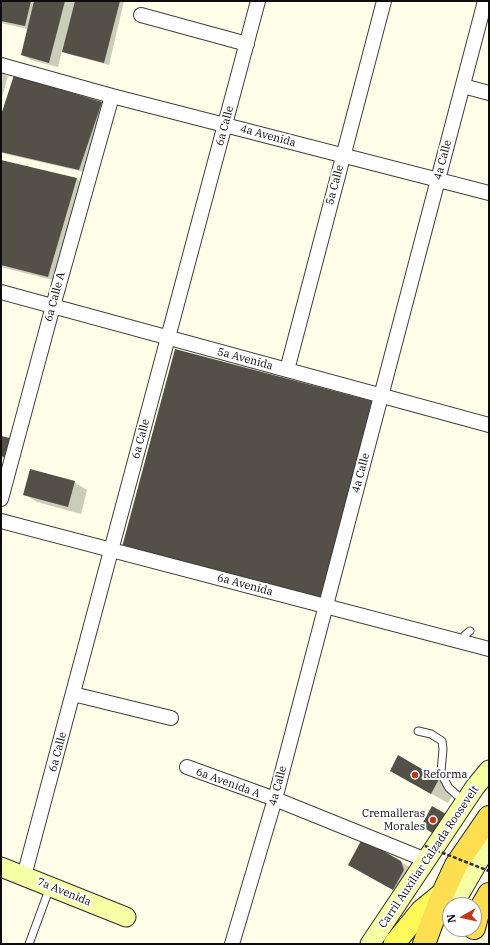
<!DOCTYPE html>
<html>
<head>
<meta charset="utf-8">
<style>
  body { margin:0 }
  #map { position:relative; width:490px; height:945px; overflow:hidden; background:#ffffe9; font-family:"IBM Plex Serif",serif }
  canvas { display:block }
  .frame { position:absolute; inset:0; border:2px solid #0b0b0b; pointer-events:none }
  .north { position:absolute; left:442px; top:897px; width:40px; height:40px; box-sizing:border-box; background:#fff; border:1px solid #9d9d9d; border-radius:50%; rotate:262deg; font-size:11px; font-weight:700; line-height:16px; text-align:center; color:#0b0b0b }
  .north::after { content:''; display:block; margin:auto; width:14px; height:18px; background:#c2371c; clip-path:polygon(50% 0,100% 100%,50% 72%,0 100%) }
</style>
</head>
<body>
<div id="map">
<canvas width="490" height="945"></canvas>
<div class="frame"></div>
<div class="north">N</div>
</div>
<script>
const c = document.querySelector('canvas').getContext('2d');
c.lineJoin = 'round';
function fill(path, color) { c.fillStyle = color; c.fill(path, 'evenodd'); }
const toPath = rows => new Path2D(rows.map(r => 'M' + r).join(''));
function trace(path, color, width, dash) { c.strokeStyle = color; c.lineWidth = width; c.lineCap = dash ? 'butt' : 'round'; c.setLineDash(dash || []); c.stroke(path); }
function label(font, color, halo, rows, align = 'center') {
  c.font = font + ' "IBM Plex Serif",serif'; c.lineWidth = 4; c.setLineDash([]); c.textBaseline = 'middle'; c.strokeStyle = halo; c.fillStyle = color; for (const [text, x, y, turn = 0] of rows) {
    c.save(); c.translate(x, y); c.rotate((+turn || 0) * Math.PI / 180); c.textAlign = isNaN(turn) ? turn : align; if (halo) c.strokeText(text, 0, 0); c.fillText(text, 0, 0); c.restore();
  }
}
fill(toPath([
  [1,1,124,1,109,65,68,54,62,51,58,67,31,60,22,55,28,29,1,23],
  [1,73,8,76,1,101],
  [101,103,105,106,84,172,1,153,1,118],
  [1,161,77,179,86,184,57,281,1,267],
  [175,350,372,402,381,408,330,603],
  [1,437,10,439,19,444,14,461,1,458],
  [74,482,87,490,81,514,37,502,24,494],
  [399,756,456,789,448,803,391,771],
  [363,840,415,870,407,897,350,864]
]), '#0003');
fill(toPath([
  [1,1,31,1,25,26,1,21],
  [34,1,65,1,49,63,21,55],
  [75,1,120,1,104,63,62,52],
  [14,75,102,102,79,170,1,152,1,115],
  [1,160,77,178,48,277,1,265],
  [175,349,372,401,321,599,122,547],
  [1,436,10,438,5,457,1,456],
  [30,469,75,481,68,507,23,495],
  [398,755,439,779,431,794,390,771],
  [432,806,446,814,434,834,421,826],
  [362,839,401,861,404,870,393,890,348,865]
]), '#544f47');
const service = toPath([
  [462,642,465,635,470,631],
  [418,731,431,734,442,741,443,749,441,772,444,779,449,788,465,802],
  [29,944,50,887]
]);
const minor = toPath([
  [141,15,247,44],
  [1,65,112,96,489,193],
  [463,86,489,93],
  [1,292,489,425],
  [287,370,384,1],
  [1,499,53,306,112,96],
  [1,521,489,649],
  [73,694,171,718],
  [187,767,275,799,426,860],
  [24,876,258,1],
  [232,944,275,799,485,1]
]);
const secondary = toPath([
  [1,867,126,917],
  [451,905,459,895,489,843],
  [370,944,475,787,489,770]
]);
const primary = toPath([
  [394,944,421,911,443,893]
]);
const trunk = toPath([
  [474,928,478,913,489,894],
  [424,944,443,893,456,865,489,817]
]);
trace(service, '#3e3e3e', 9);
trace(minor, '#3e3e3e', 16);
trace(secondary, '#2d2d2d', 21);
trace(primary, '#1c1c1c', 23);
trace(trunk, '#1c1c1c', 24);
trace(service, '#fff', 7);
trace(minor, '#fff', 14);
trace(secondary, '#f6ffa4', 19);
trace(primary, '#fffa59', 21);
trace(trunk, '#fede51', 22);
trace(toPath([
  [425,846,489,871]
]), '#2d2d2d', 2.5, [4, 2]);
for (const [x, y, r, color] of [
  [415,775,4,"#c2371c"],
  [433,820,4,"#c2371c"]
]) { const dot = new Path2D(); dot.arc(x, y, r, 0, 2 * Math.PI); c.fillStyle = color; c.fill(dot); trace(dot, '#fff', 1.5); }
label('11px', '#0b0b0b', '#fff', [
  ["6a Calle",225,126,-75],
  ["4a Avenida",268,136,15],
  ["4a Calle",443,160,-75],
  ["5a Calle",335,185,-75],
  ["6a Calle A",55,297,-75],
  ["5a Avenida",245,359,15],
  ["6a Calle",141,439,-75],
  ["4a Calle",361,473,-75],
  ["6a Avenida",245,585,15],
  ["6a Calle",58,752,-75],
  ["6a Avenida A",228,783,20],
  ["4a Calle",278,786,-75],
  ["Carril Auxiliar Calzada Roosevelt",429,857,-56],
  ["7a Avenida",64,892,22]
]);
label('11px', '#0b0b0b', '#fff', [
  ["Reforma",423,775],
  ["Cremalleras",425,814,"right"],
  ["Morales",425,827,"right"]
], 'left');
</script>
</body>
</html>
